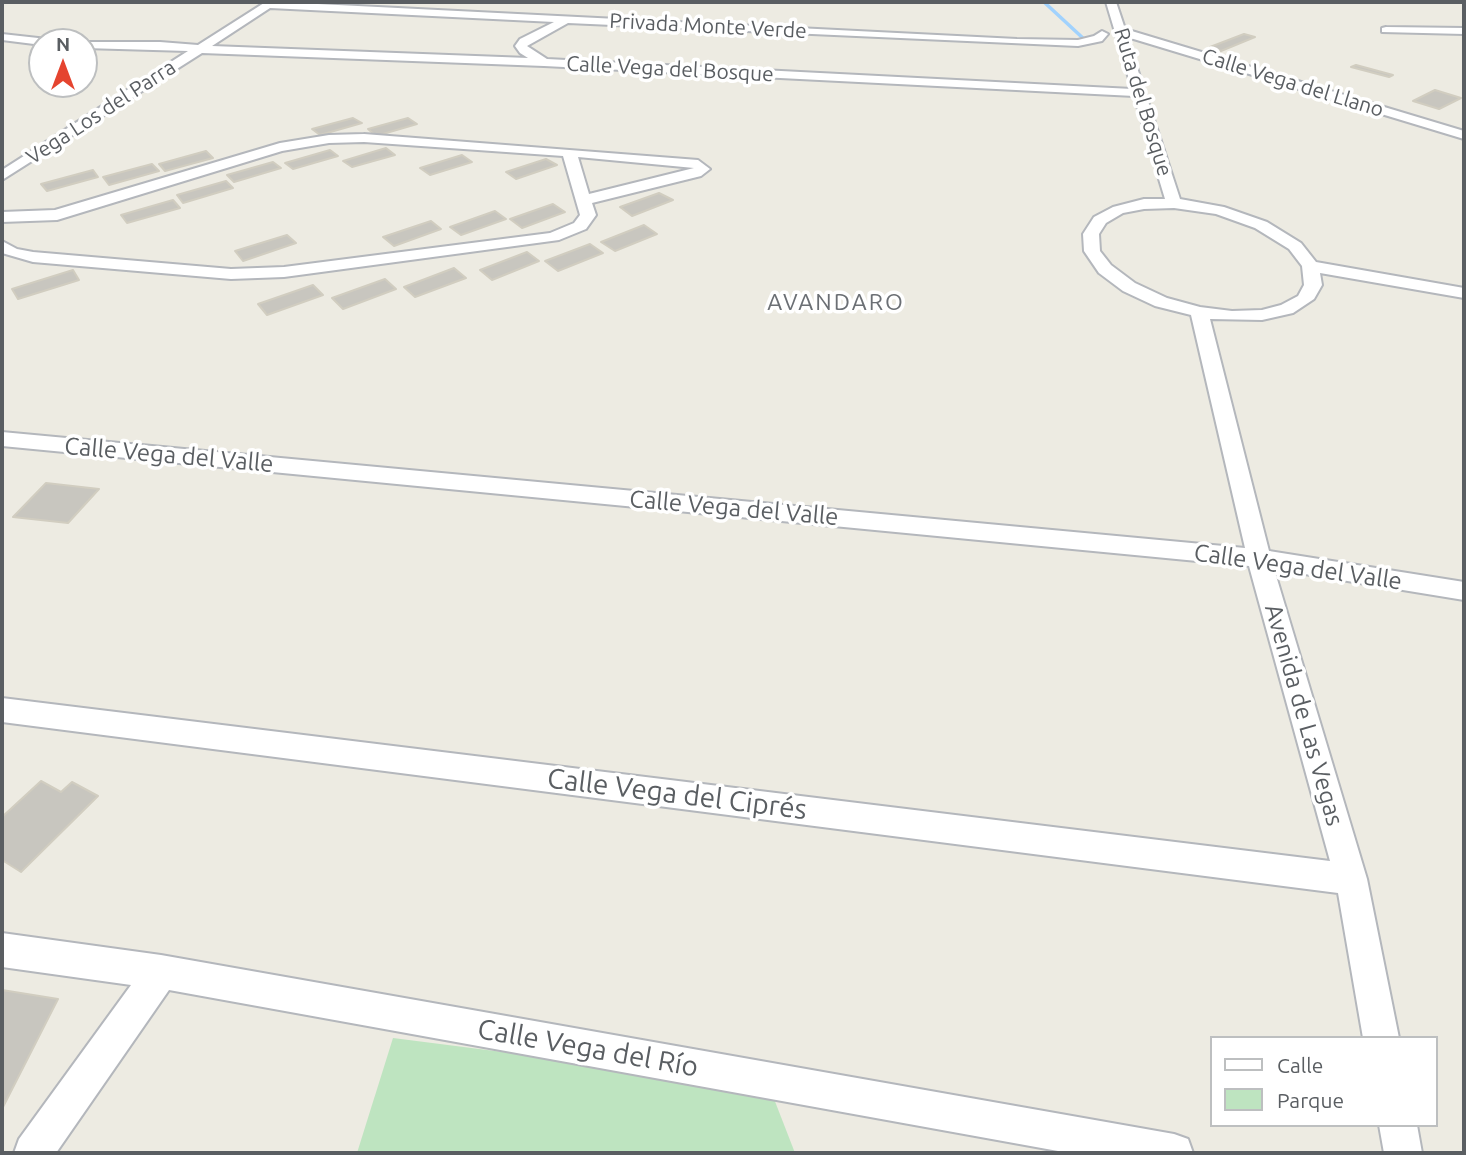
<!DOCTYPE html>
<html>
<head>
<meta charset="utf-8">
<style>
  body { margin:0 }
  #map { position:relative; width:1466px; height:1155px; overflow:hidden; background:#edebe2; font-family:Ubuntu,sans-serif }
  canvas { display:block }
  .frame { position:absolute; inset:0; border:4px solid #5a5e62; pointer-events:none }
  .legend { position:absolute; left:1210px; top:1036px; width:228px; height:91px; box-sizing:border-box; background:#fff; border:2px solid #bdbfc0; margin:0; padding:9px 12px; list-style:none; font-size:21px; color:#5a5e62 }
  .legend li { display:flex; align-items:center; gap:14px; height:35px }
  .legend b { width:35px; border:2px solid #bdbfc0 }
  .north { position:absolute; left:28px; top:28px; width:70px; height:70px; box-sizing:border-box; background:#fff; border:2px solid #bdbfc0; border-radius:50%; rotate:0deg; font-size:19px; font-weight:700; line-height:28px; text-align:center; color:#5a5e62 }
  .north::after { content:''; display:block; margin:auto; width:24px; height:32px; background:#e5442f; clip-path:polygon(50% 0,100% 100%,50% 72%,0 100%) }
</style>
</head>
<body>
<div id="map">
<canvas width="1466" height="1155"></canvas>
<div class="frame"></div>
<ul class="legend">
<li><b style="height:9px;background:#fff"></b>Calle</li>
<li><b style="height:19px;background:#bee4c0"></b>Parque</li>
</ul>
<div class="north">N</div>
</div>
<script>
const c = document.querySelector('canvas').getContext('2d');
c.lineJoin = 'round';
function fill(path, color) { c.fillStyle = color; c.fill(path, 'evenodd'); }
const toPath = rows => new Path2D(rows.map(r => 'M' + r).join(''));
function trace(path, color, width, dash) { c.strokeStyle = color; c.lineWidth = width; c.lineCap = dash ? 'butt' : 'round'; c.setLineDash(dash || []); c.stroke(path); }
function label(font, color, halo, rows, align = 'center') {
  c.font = font + ' Ubuntu,sans-serif'; c.lineWidth = 7; c.setLineDash([]); c.textBaseline = 'middle'; c.strokeStyle = halo; c.fillStyle = color; for (const [text, x, y, turn = 0] of rows) {
    c.save(); c.translate(x, y); c.rotate((+turn || 0) * Math.PI / 180); c.textAlign = isNaN(turn) ? turn : align; if (halo) c.strokeText(text, 0, 0); c.fillText(text, 0, 0); c.restore();
  }
}
fill(toPath([
  [393,1038,769,1086,795,1153,357,1153]
]), '#bee4c0');
trace(toPath([
  [1044,2,1085,40]
]), '#a1d2fd', 3.5);
const building = toPath([
  [1244,34,1255,37,1221,51,1210,47,1244,34],
  [1356,65,1393,75,1389,77,1351,67,1356,65],
  [1435,90,1461,98,1439,109,1413,101,1435,90],
  [353,118,362,123,320,135,312,129,353,118],
  [408,118,417,124,376,136,368,129,408,118],
  [386,148,395,155,352,167,343,161,386,148],
  [330,150,338,156,293,169,285,163,330,150],
  [206,151,213,158,165,171,159,164,206,151],
  [462,155,472,162,430,175,420,168,462,155],
  [546,159,557,165,516,179,506,172,546,159],
  [273,162,281,168,234,182,227,175,273,162],
  [152,164,159,171,109,185,103,177,152,164],
  [93,170,98,177,47,191,41,184,93,170],
  [226,181,233,188,183,203,177,195,226,181],
  [659,193,673,200,632,216,620,207,659,193],
  [173,200,180,208,127,223,121,215,173,200],
  [553,204,565,212,522,228,510,219,553,204],
  [495,211,506,219,461,235,450,227,495,211],
  [431,221,441,229,394,246,383,237,431,221],
  [644,225,657,234,615,251,601,242,644,225],
  [287,235,296,243,243,261,235,251,287,235],
  [590,244,603,253,558,271,545,261,590,244],
  [527,252,539,261,492,280,480,270,527,252],
  [454,268,466,278,415,297,404,287,454,268],
  [73,270,79,280,18,299,12,289,73,270],
  [385,279,396,289,343,309,332,298,385,279],
  [313,285,323,295,267,315,258,304,313,285],
  [46,483,99,489,68,523,13,517,46,483],
  [41,781,61,792,72,782,98,796,21,872,2,860,2,817,41,781],
  [2,990,58,999,2,1109,2,990]
]);
fill(building, '#c8c6bf');
trace(building, '#d1cdc0', 2);
const minor = toPath([
  [278,2,1017,39,1078,40,1094,36,1102,31,1108,34,1102,41,1078,46,568,23,527,46,547,59,1132,89,1106,2,1116,2,1125,29,1464,131,1464,139,1127,37,1180,199,1224,207,1267,222,1301,243,1316,262,1464,288,1464,298,1320,273,1322,285,1314,299,1293,313,1262,320,1210,319,1269,551,1464,582,1464,600,1274,569,1367,879,1399,1038,1363,1038,1338,893,2,722,2,698,1330,861,1249,566,2,446,2,432,1245,548,1191,315,1155,306,1123,291,1099,273,1084,251,1083,234,1094,217,1113,207,1144,199,1165,199,1134,96,544,66,202,53,2,180,2,170,188,51,84,48,82,42,160,42,198,45,264,3,278,2],
  [270,8,554,22,520,39,515,46,520,53,528,58,212,46,270,8],
  [1174,208,1216,214,1255,228,1289,249,1302,266,1304,285,1298,296,1281,305,1262,310,1232,311,1200,307,1167,298,1135,283,1111,265,1100,251,1099,234,1106,223,1123,213,1144,209,1174,208],
  [1386,27,1464,28,1464,34,1382,32,1382,28,1386,27],
  [2,34,47,39,53,42,42,42,42,45,2,40,2,34],
  [364,134,698,160,710,169,701,176,592,203,596,215,586,229,559,240,284,277,231,279,33,262,2,253,2,241,17,249,33,252,231,269,284,267,550,233,574,223,580,215,563,156,364,142,329,143,282,151,57,220,2,222,2,212,55,210,280,143,329,135,364,134],
  [578,157,694,168,589,194,578,157],
  [2,933,161,955,1174,1134,1188,1139,1193,1153,1069,1153,169,990,56,1153,14,1153,19,1139,131,985,2,967,2,933],
  [1379,1125,1417,1125,1422,1153,1384,1153,1379,1125]
]);
trace(minor, '#b4b7bc', 4);
fill(minor, '#fff');
label('21px', '#5a5e62', '#fff', [
  ["Privada Monte Verde",708,26,3],
  ["Calle Vega del Bosque",670,69,3],
  ["Calle Vega del Llano",1293,83,17],
  ["Ruta del Bosque",1143,102,73],
  ["Vega Los del Parra",101,112,-33]
]);
c.letterSpacing = '2px';
label('23px', '#6b6f74', '#fff', [
  ["AVANDARO",836,302]
]);
c.letterSpacing = '0px';
label('24px', '#5a5e62', '#fff', [
  ["Calle Vega del Valle",169,455,5],
  ["Calle Vega del Valle",734,508,5],
  ["Calle Vega del Valle",1298,567,8],
  ["Avenida de Las Vegas",1304,715,74]
]);
label('28px', '#5a5e62', '#fff', [
  ["Calle Vega del Ciprés",677,794,7],
  ["Calle Vega del Río",588,1048,10]
]);
</script>
</body>
</html>
